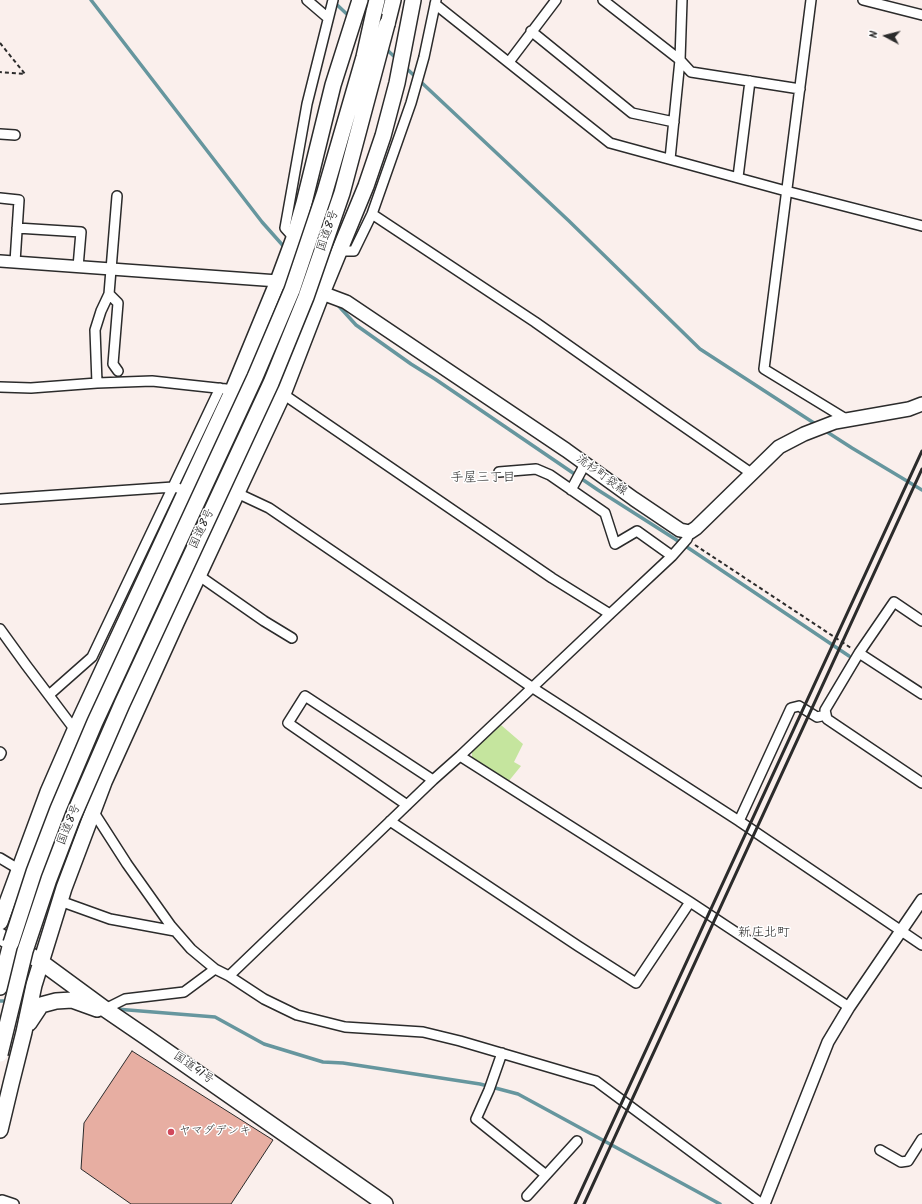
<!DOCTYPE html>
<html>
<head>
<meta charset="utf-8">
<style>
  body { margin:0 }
  #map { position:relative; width:922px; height:1204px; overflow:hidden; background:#faefec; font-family:Kalam,sans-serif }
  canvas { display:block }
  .north { position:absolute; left:866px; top:16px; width:40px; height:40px; -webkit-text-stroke:3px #fff; paint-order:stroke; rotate:277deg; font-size:11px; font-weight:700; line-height:16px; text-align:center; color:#2b2b2b }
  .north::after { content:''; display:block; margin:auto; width:14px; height:18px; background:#2b2b2b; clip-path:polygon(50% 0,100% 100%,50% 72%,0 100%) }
</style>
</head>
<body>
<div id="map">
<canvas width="922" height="1204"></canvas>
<div class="north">N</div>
</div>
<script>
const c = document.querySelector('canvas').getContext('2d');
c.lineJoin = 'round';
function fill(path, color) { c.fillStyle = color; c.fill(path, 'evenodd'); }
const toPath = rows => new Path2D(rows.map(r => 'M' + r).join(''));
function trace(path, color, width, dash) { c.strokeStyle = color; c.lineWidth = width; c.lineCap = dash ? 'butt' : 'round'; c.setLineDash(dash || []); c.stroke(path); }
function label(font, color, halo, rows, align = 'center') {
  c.font = font + ' Kalam,"Klee One",sans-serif'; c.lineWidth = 3; c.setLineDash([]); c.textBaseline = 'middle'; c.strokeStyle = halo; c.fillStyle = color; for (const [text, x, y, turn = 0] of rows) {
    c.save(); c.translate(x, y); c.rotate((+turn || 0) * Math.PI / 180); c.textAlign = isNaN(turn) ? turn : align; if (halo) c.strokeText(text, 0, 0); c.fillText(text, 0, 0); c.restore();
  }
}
fill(toPath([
  [501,725,523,744,514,762,521,766,508,782,472,761,472,752]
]), '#c5e59e');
trace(toPath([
  [91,0,262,222,286,249],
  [334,2,350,17],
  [385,48,398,60],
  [405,67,569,221,700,349,817,425],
  [336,303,356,325,411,364,435,379,598,490,675,539,849,656],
  [824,430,852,448,922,490],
  [0,1001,10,1001],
  [116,1009,215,1017,264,1044,323,1062,343,1063,480,1084,518,1094,720,1204]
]), '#66969e', 3.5);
const building = toPath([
  [132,1051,273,1140,231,1204,131,1204,81,1169,84,1123,132,1051]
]);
fill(building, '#e7aea2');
trace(building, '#2b2b2b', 1);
const minor = toPath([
  [307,0,328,18],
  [603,0,680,60,691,72,800,89],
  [811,0,764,369,846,419],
  [863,0,922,15],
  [435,4,610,143,786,191,922,226],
  [531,31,632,113,674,122],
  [509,62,556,0],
  [0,134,15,135],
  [670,159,680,60,682,0],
  [738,177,750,81],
  [0,198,19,200,15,262],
  [372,214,535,322,660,410,751,473],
  [17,228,81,232,78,267],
  [294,238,285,228,307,104,333,0],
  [340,251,354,251,372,214,411,103,424,57,436,0],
  [109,294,118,303,113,364,118,371],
  [97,383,95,330,101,311,109,294,117,196],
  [0,387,31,388,97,383,152,381,226,389],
  [283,394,552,578,610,614],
  [499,472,536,469,550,475,605,513,615,544,637,531,672,556],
  [571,490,585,464],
  [237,493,269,508,533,688,739,821,922,945],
  [0,499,173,487,178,488],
  [198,575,264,621,292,638],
  [922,621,894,602,859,653,825,710,827,719,922,783],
  [0,629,26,665,75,730],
  [859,653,922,694],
  [49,695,92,657,220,388],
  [0,752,1,753,0,755],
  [460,756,690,902,849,1007],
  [407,805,288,723,305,696,433,780],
  [93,811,127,864,171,926,191,949,215,969,229,976,264,999,297,1015,345,1027,423,1032,460,1041,596,1081,762,1204],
  [390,821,578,946,636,983,690,902],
  [739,821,791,708,799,706,817,717,826,715],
  [0,858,20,870],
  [60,901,110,919,175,931],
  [229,976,433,780,460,756,610,614,672,556,687,539,690,532],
  [105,1009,125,999,184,992,215,969],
  [502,1053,489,1090,476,1119,546,1175],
  [880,1150,901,1162,908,1161,922,1139],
  [527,1196,577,1141],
  [2,1200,14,1204]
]);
const tertiary = toPath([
  [0,261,278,281],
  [764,1204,828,1042,849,1007,922,900]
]);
const secondary = toPath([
  [278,281,322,293,346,302,566,450,634,499,680,530,690,532,696,528,779,447,804,434,835,422,909,409,922,404]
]);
const trunk = toPath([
  [374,12,377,0],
  [387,24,393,0],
  [0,922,48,792,75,730,233,390,278,281,294,238,304,203,333,85,360,0],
  [0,936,41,962,105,1009,146,1037,385,1204],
  [0,987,11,943],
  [29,1023,41,1005,56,1001,72,1000,97,1009],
  [0,1130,11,1084,24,1032,34,985,64,888,104,782,177,621,283,394,322,293,366,186,383,136,397,83,413,0]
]);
trace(minor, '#2b2b2b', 12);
trace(tertiary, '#2b2b2b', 14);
trace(secondary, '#2b2b2b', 16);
trace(trunk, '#2b2b2b', 18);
trace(toPath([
  [0,43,25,74,0,72],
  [695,545,851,648]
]), '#2b2b2b', 2, [4, 3]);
trace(minor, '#fff', 9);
trace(tertiary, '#fff', 11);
trace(secondary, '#fff', 13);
trace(trunk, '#fff', 15);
trace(toPath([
  [575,1204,922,451],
  [584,1204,922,469]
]), '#2b2b2b', 3);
const trunkBridge = toPath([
  [11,943,34,872,58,809,95,722,255,377,292,290,324,195,364,57,374,12],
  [0,1054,25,951,49,879,72,819,122,704,271,383,306,297,342,193,387,24]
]);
trace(trunkBridge, '#2b2b2b', 18, []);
trace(trunkBridge, '#fff', 15);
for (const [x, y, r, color] of [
  [171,1132,4,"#d1495b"]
]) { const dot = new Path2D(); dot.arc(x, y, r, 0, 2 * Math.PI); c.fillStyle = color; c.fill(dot); trace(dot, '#fff', 1.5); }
label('12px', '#2b2b2b', '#fff', [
  ["国道8号",329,231,-71],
  ["流杉町袋線",601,476,36],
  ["国道8号",203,529,-65],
  ["国道8号",70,825,-68],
  ["国道41号",193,1069,35]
]);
label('12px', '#2b2b2b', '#fff', [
  ["ヤマダデンキ",179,1132]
], 'left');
label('13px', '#2b2b2b', '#fff', [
  ["手屋三丁目",483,479],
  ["新庄北町",764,934]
]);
</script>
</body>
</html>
